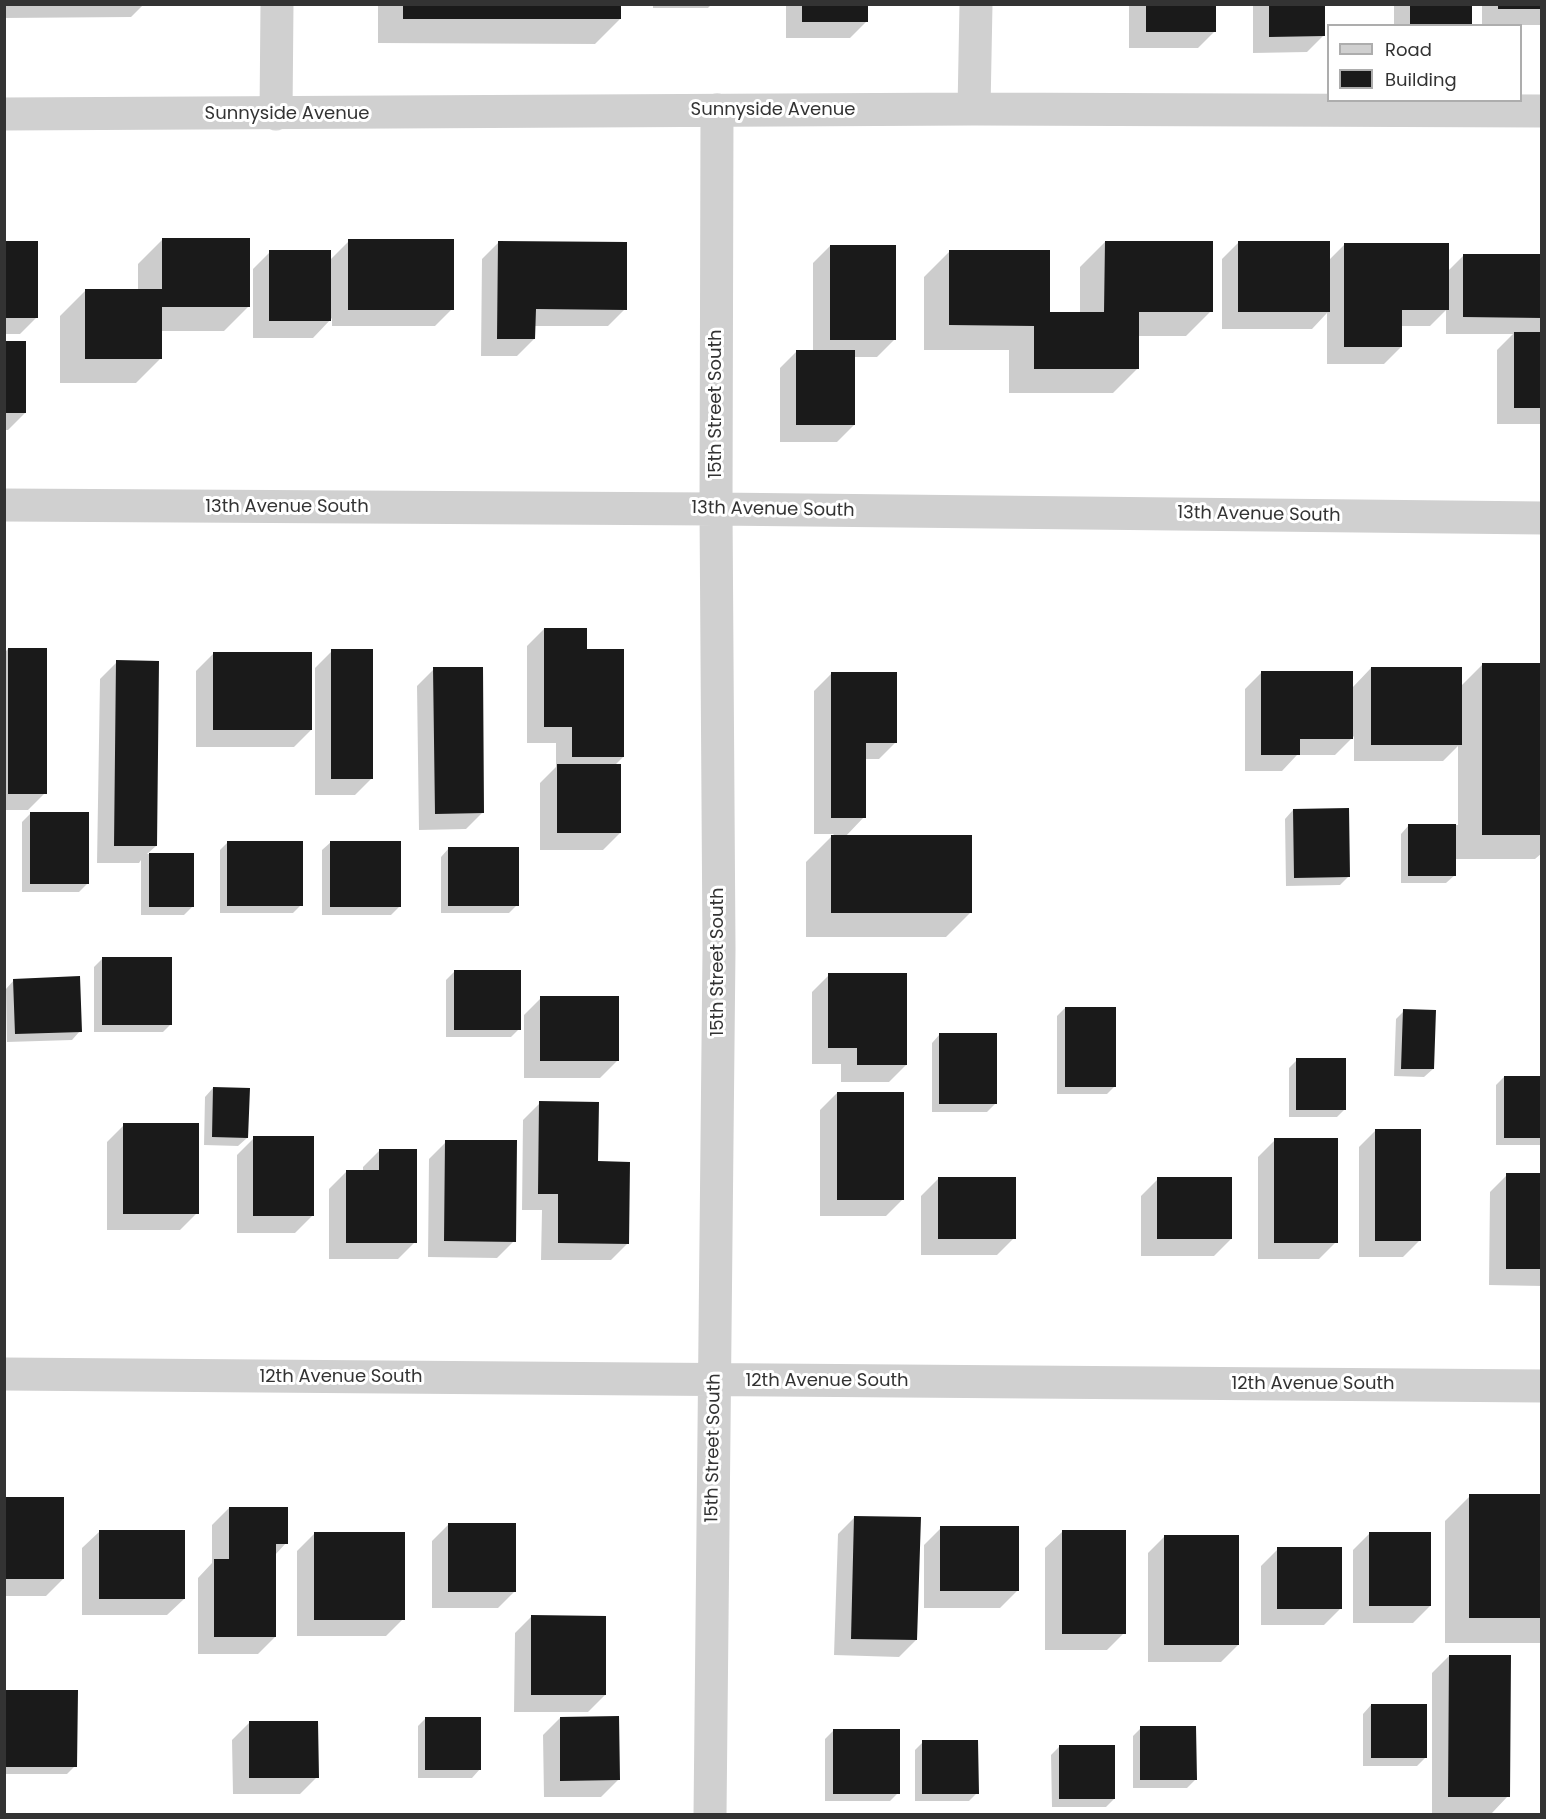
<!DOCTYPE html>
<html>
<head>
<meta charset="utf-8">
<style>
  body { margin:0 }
  #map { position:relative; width:1546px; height:1819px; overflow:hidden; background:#fff; font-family:Poppins,sans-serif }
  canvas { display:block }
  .frame { position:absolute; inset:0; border:6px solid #333; pointer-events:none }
  .legend { position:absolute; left:1327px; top:24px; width:195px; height:78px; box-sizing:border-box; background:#fff; border:2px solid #adadad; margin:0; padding:8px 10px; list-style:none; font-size:18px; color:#333 }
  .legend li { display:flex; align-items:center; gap:12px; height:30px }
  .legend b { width:30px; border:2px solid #adadad }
</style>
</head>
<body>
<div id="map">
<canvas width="1546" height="1819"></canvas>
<div class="frame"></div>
<ul class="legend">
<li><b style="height:8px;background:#d0d0d0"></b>Road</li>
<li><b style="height:16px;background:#1a1a1a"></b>Building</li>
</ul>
</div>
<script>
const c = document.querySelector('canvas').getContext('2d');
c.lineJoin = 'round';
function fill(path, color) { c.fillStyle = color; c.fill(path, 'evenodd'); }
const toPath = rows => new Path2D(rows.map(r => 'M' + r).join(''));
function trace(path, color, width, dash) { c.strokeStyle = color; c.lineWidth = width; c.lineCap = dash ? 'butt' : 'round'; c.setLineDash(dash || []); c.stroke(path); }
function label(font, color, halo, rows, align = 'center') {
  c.font = font + ' Poppins,sans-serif'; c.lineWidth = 6; c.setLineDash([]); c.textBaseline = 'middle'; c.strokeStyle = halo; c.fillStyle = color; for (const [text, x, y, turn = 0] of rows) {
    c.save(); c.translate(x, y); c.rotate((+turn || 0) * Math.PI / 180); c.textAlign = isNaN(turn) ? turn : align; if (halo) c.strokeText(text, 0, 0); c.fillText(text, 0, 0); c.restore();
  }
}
fill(toPath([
  [4,4,144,4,131,17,4,18],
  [378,4,620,4,620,19,595,44,378,43],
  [653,4,712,4,708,8,653,8],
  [786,4,867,4,867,21,850,38,786,38],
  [1129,4,1215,4,1215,31,1198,48,1129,48],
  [1253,4,1324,4,1324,35,1307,52,1253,53],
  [1394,4,1470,4,1470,26,1394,26],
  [1482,4,1542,4,1542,25,1482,25],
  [163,239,249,306,224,331,161,331,161,358,136,383,60,383,60,316,85,291,138,291,138,264],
  [349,241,452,309,435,326,332,326,332,318,313,338,253,338,253,269,270,252,330,260],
  [4,242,37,317,20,334,4,334],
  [499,242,625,309,608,326,534,326,534,339,517,356,481,356,482,259],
  [1105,242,1211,311,1186,336,1138,336,1138,368,1113,393,1009,393,1009,350,924,350,924,277,949,252,1048,313,1080,313,1080,267],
  [1239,242,1329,260,1344,245,1447,272,1464,255,1542,255,1542,424,1497,424,1497,350,1513,334,1446,334,1446,310,1430,326,1401,326,1401,347,1384,364,1327,364,1327,313,1312,329,1222,329,1222,259],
  [830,246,894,340,877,357,854,357,854,425,837,442,780,442,780,368,797,351,813,351,813,263],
  [4,343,25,413,8,430,4,430],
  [544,629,585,651,623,757,614,766,620,833,603,850,540,850,540,783,556,767,556,743,527,743,527,646],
  [8,649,45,793,28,810,4,810,4,653],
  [332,651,372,778,355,795,315,795,315,668],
  [213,654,311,730,294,747,196,747,196,671],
  [117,662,156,846,147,854,192,854,192,907,184,915,141,915,141,860,139,863,97,863,100,679],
  [1483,664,1542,664,1542,853,1535,859,1455,859,1455,875,1446,883,1401,883,1401,834,1409,825,1458,825,1458,746,1443,761,1354,761,1354,736,1335,755,1297,755,1282,771,1245,771,1245,689,1262,672,1352,688,1371,668,1460,687],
  [434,669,483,812,466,829,419,830,417,686],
  [831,674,896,742,879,759,864,759,864,817,845,837,971,912,946,937,806,937,806,862,834,834,814,834,814,691],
  [1293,810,1348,877,1340,885,1286,886,1285,819],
  [30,814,87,884,79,892,22,892,22,822],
  [228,842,301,905,293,913,220,913,220,850],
  [331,842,399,907,391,915,322,915,322,850],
  [449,848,517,905,509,913,441,913,441,857],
  [102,959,171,1024,163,1032,94,1032,94,967],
  [454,972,519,1029,511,1037,446,1037,446,980],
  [829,975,906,1065,889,1082,841,1082,841,1064,812,1064,812,992],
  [14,980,80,1031,72,1040,7,1042,6,989],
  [541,998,617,1061,600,1078,524,1078,524,1015],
  [1065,1008,1115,1086,1107,1094,1057,1094,1057,1016],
  [1404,1011,1433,1069,1424,1077,1394,1076,1396,1019],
  [940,1034,995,1104,987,1112,932,1112,932,1043],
  [1297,1060,1345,1109,1337,1117,1289,1117,1289,1068],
  [1504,1077,1542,1077,1542,1145,1496,1145,1496,1085],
  [213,1088,247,1138,238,1146,204,1145,205,1097],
  [837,1093,903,1199,886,1216,820,1216,820,1110],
  [540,1103,596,1163,628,1243,611,1260,541,1260,542,1210,522,1210,523,1120],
  [124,1125,197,1213,180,1230,107,1230,107,1142],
  [1376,1130,1420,1240,1403,1257,1359,1257,1359,1147],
  [254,1138,312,1216,295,1233,237,1233,237,1155],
  [1275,1140,1336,1242,1319,1259,1258,1259,1258,1157],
  [446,1142,514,1241,497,1258,428,1257,429,1159],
  [380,1150,415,1242,398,1259,329,1259,329,1189,346,1172,363,1172,363,1167],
  [1507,1175,1542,1175,1542,1286,1489,1285,1490,1192],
  [938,1179,1014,1238,997,1255,921,1255,921,1196],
  [1158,1179,1231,1239,1214,1256,1141,1256,1141,1196],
  [1470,1496,1542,1496,1542,1643,1445,1643,1445,1521],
  [4,1499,63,1499,63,1579,46,1596,4,1596],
  [229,1508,286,1543,275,1555,275,1637,258,1654,198,1654,198,1578,212,1563,212,1525],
  [855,1517,916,1640,899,1657,834,1655,838,1534],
  [449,1524,515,1591,498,1608,432,1608,432,1541],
  [941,1528,1017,1591,1000,1608,924,1608,924,1545],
  [99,1532,184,1599,167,1615,82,1615,82,1548],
  [1062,1532,1124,1633,1107,1650,1045,1650,1045,1548],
  [1370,1533,1430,1606,1413,1623,1353,1623,1353,1550],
  [314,1534,403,1619,386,1636,297,1636,297,1551],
  [1165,1536,1238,1645,1221,1662,1148,1662,1148,1553],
  [1278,1549,1341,1608,1324,1625,1261,1625,1261,1566],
  [532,1616,605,1695,588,1712,514,1712,515,1633],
  [1449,1656,1508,1796,1492,1813,1432,1813,1432,1673],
  [4,1691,75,1766,67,1774,4,1774],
  [1371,1705,1426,1757,1417,1766,1363,1766,1363,1714],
  [426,1718,480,1769,472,1778,418,1778,418,1726],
  [560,1718,618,1780,601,1797,544,1797,543,1735],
  [249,1723,317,1777,300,1794,233,1794,232,1740],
  [1141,1728,1195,1780,1187,1788,1133,1788,1133,1736],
  [833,1731,898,1793,890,1801,825,1801,825,1739],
  [923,1742,977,1793,969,1801,915,1801,915,1750],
  [1059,1747,1114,1799,1106,1807,1052,1807,1051,1755]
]), '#0003');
fill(toPath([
  [403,4,621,4,621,19,403,19],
  [802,4,868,4,868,22,802,22],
  [1146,4,1216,4,1216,32,1146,32],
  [1269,4,1325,4,1325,36,1269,37],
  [1410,4,1472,4,1472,26,1410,26],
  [1498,4,1542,4,1542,9,1498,9],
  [162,238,250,238,250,307,162,307,162,359,85,359,85,289,162,289],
  [348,239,454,239,454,310,348,310],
  [4,241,38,241,38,318,4,318],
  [498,241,627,242,627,310,536,309,535,339,497,339],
  [1105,241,1213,241,1213,312,1139,312,1139,369,1034,369,1034,326,949,325,949,250,1050,250,1050,312,1104,312],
  [1238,241,1330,241,1330,312,1238,312],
  [1344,243,1449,243,1449,310,1402,310,1402,347,1344,347],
  [830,245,896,245,896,340,830,340],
  [269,250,331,250,331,321,269,321],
  [1463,254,1542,254,1542,318,1463,317],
  [1514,332,1542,332,1542,408,1514,408],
  [4,341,26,341,26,413,4,413],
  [796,350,855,350,855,425,796,425],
  [544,628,587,628,587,649,624,649,624,757,572,757,572,727,544,727],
  [8,648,47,648,47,794,8,794],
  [331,649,373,649,373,779,331,779],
  [213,652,312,652,312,730,213,730],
  [116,660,159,661,157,846,114,846],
  [1482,663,1542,663,1542,835,1482,835],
  [433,667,483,667,484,813,435,814],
  [1371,667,1462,667,1462,745,1371,745],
  [1261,671,1353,671,1353,739,1300,739,1300,755,1261,755],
  [831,672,897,672,897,743,866,743,866,818,831,818],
  [557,764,621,764,621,833,557,833],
  [1349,808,1350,877,1294,878,1293,809],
  [30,812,89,812,89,884,30,884],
  [1408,824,1456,824,1456,876,1408,876],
  [831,835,972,835,972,913,831,913],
  [227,841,303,841,303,906,227,906],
  [330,841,401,841,401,907,330,907],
  [448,847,519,847,519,906,448,906],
  [149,853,194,853,194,907,149,907],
  [102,957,172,957,172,1025,102,1025],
  [454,970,521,970,521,1030,454,1030],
  [828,973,907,973,907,1065,857,1065,857,1048,828,1048],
  [80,976,82,1032,15,1034,13,979],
  [540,996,619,996,619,1061,540,1061],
  [1065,1007,1116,1007,1116,1087,1065,1087],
  [1403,1009,1436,1010,1434,1069,1401,1069],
  [939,1033,997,1033,997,1104,939,1104],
  [1296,1058,1346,1058,1346,1110,1296,1110],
  [1504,1076,1542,1076,1542,1138,1504,1138],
  [213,1087,250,1088,248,1138,212,1137],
  [837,1092,904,1092,904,1200,837,1200],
  [539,1101,599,1102,598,1161,630,1162,629,1244,558,1243,558,1194,538,1194],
  [123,1123,199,1123,199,1214,123,1214],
  [1375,1129,1421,1129,1421,1241,1375,1241],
  [253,1136,314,1136,314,1216,253,1216],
  [1274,1138,1338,1138,1338,1243,1274,1243],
  [445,1140,517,1140,516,1242,444,1241],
  [379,1149,417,1149,417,1243,346,1243,346,1170,379,1170],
  [1506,1173,1542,1173,1542,1269,1506,1269],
  [938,1177,1016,1177,1016,1239,938,1239],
  [1157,1177,1232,1177,1232,1239,1157,1239],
  [1469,1494,1542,1494,1542,1618,1469,1618],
  [5,1497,64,1497,64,1579,5,1579],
  [229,1507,288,1507,288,1544,276,1544,276,1637,214,1637,214,1559,229,1559],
  [854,1516,921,1517,917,1640,851,1639],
  [448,1523,516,1523,516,1592,448,1592],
  [940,1526,1019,1526,1019,1591,940,1591],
  [99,1530,185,1530,185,1599,99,1599],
  [1062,1530,1126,1530,1126,1634,1062,1634],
  [314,1532,405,1532,405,1620,314,1620],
  [1369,1532,1431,1532,1431,1606,1369,1606],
  [1164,1535,1239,1535,1239,1645,1164,1645],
  [1277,1547,1342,1547,1342,1609,1277,1609],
  [531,1615,606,1616,606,1695,531,1695],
  [1449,1655,1511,1655,1510,1797,1448,1797],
  [4,1690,78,1690,77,1767,4,1767],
  [1371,1704,1427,1704,1427,1758,1371,1758],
  [619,1716,620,1780,560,1781,560,1717],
  [425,1717,481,1717,481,1770,425,1770],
  [249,1721,318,1721,319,1778,249,1778],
  [1140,1726,1196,1726,1197,1780,1140,1780],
  [833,1729,900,1729,900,1794,833,1794],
  [922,1740,978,1740,979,1794,922,1794],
  [1059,1745,1115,1745,1115,1799,1059,1799]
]), '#1a1a1a');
trace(toPath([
  [974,109,976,4],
  [4,114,974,109,1542,111],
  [276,114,277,4],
  [4,505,716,509,1542,518],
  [4,1374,1542,1386],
  [710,1814,719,949,716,509,717,110]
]), '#d0d0d0', 33);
label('18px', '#333', '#fff', [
  ["Sunnyside Avenue",773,110],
  ["Sunnyside Avenue",287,114],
  ["15th Street South",716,404,-90],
  ["13th Avenue South",287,507],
  ["13th Avenue South",773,510,1],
  ["13th Avenue South",1259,515,1],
  ["15th Street South",718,962,-90],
  ["12th Avenue South",341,1377],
  ["12th Avenue South",827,1381],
  ["12th Avenue South",1313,1384],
  ["15th Street South",714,1448,-89]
]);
</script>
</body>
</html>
